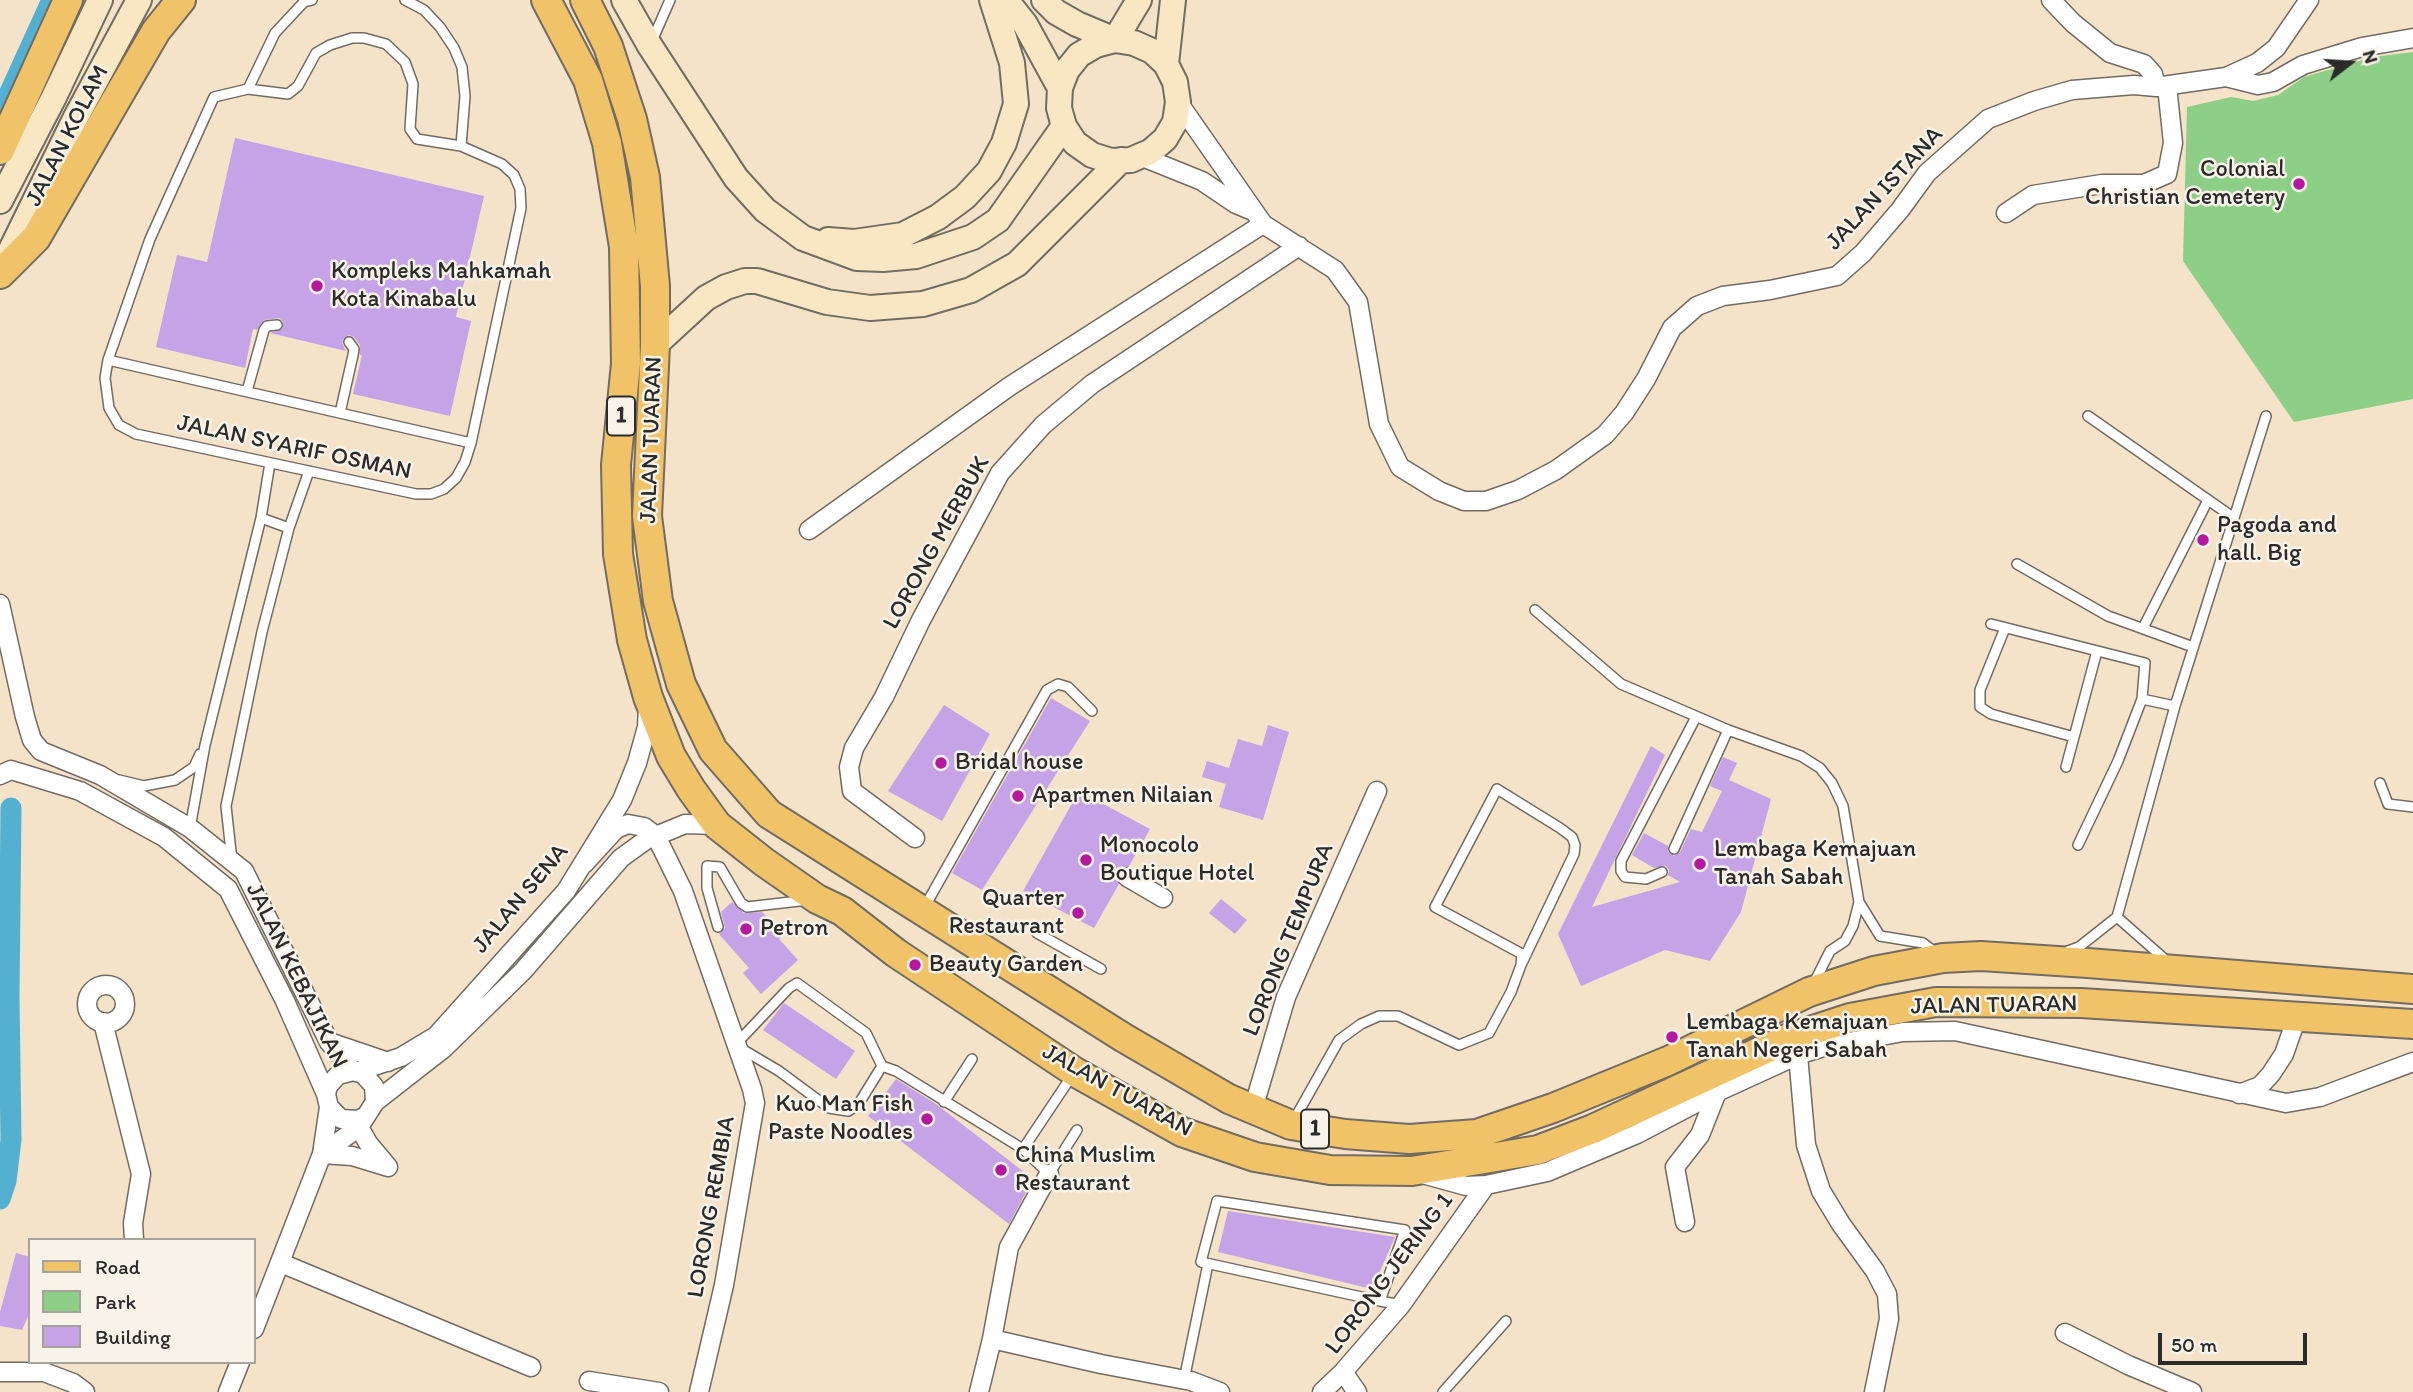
<!DOCTYPE html>
<html>
<head>
<meta charset="utf-8">
<style>
  body { margin:0 }
  #map { position:relative; width:2413px; height:1392px; overflow:hidden; background:#f4e2c9; font-family:Itim,sans-serif }
  canvas { display:block }
  .legend { position:absolute; left:28px; top:1238px; width:228px; height:126px; box-sizing:border-box; background:#f7f3e8; border:2px solid #a5a39c; margin:0; padding:9px 12px; list-style:none; font-size:21px; color:#2b2b2b }
  .legend li { display:flex; align-items:center; gap:14px; height:35px }
  .legend b { width:35px; border:2px solid #a5a39c }
  .north { position:absolute; left:2315px; top:28px; width:70px; height:70px; -webkit-text-stroke:5px #f7f3e8; paint-order:stroke; rotate:73deg; font-size:19px; font-weight:700; line-height:28px; text-align:center; color:#2b2b2b }
  .north::after { content:''; display:block; margin:auto; width:24px; height:32px; background:#2b2b2b; clip-path:polygon(50% 0,100% 100%,50% 72%,0 100%) }
  .scale { position:absolute; left:2158px; top:1333px; width:149px; height:32px; box-sizing:border-box; border:4px solid #2b2b2b; border-top:0; padding-left:9px; font-size:21px; line-height:24px; white-space:nowrap; color:#2b2b2b; -webkit-text-stroke:5px #f7f3e8; paint-order:stroke }
</style>
</head>
<body>
<div id="map">
<canvas width="2413" height="1392"></canvas>
<ul class="legend">
<li><b style="height:9px;background:#f1c369"></b>Road</li>
<li><b style="height:19px;background:#8dcf87"></b>Park</li>
<li><b style="height:19px;background:#c6a2e6"></b>Building</li>
</ul>
<div class="north">N</div>
<div class="scale">50 m</div>
</div>
<script>
const c = document.querySelector('canvas').getContext('2d');
c.lineJoin = 'round';
function fill(path, color) { c.fillStyle = color; c.fill(path, 'evenodd'); }
const toPath = rows => new Path2D(rows.map(r => 'M' + r).join(''));
function trace(path, color, width, dash) { c.strokeStyle = color; c.lineWidth = width; c.lineCap = dash ? 'butt' : 'round'; c.setLineDash(dash || []); c.stroke(path); }
function label(font, color, halo, rows, align = 'center') {
  c.font = font + ' Itim,sans-serif'; c.lineWidth = 5; c.setLineDash([]); c.textBaseline = 'middle'; c.strokeStyle = halo; c.fillStyle = color; for (const [text, x, y, turn = 0] of rows) {
    c.save(); c.translate(x, y); c.rotate((+turn || 0) * Math.PI / 180); c.textAlign = isNaN(turn) ? turn : align; if (halo) c.strokeText(text, 0, 0); c.fillText(text, 0, 0); c.restore();
  }
}
fill(toPath([
  [2413,52,2413,399,2294,422,2183,261,2187,107,2231,97,2253,101,2278,95,2304,77,2373,57]
]), '#8dcf87');
trace(toPath([
  [0,114,52,0],
  [0,1199,6,1181,11,1140,9,997,11,808]
]), '#53b0d1', 21);
fill(toPath([
  [235,138,484,196,456,317,471,321,450,416,353,394,362,355,360,355,360,345,354,337,349,335,343,339,342,343,346,351,270,333,283,328,283,322,279,318,264,320,257,330,253,329,245,368,156,347,177,255,207,262],
  [1051,698,1090,721,982,890,952,873],
  [944,705,990,734,942,821,888,791],
  [1268,725,1289,732,1263,820,1219,807,1226,784,1202,777,1207,761,1229,768,1238,739,1262,746],
  [1651,746,1665,755,1592,907,1680,882,1668,875,1669,870,1666,866,1654,868,1632,855,1644,833,1668,846,1668,852,1674,856,1680,852,1691,829,1702,832,1722,791,1710,786,1723,757,1737,763,1729,780,1771,799,1741,912,1710,961,1665,950,1581,986,1558,934],
  [1079,791,1150,829,1129,866,1122,867,1117,872,1116,878,1119,884,1094,928,1023,891],
  [1221,899,1247,920,1235,934,1209,913],
  [732,902,744,913,762,912,783,936,779,939,798,960,761,994,743,973,749,968,719,934,725,928,721,912],
  [784,1003,855,1051,836,1079,763,1030],
  [896,1079,936,1104,1033,1179,1009,1224,868,1116],
  [1228,1211,1395,1237,1372,1289,1218,1252],
  [16,1253,30,1257,30,1312,22,1330,0,1326,0,1312]
]), '#c6a2e6');
const lane = toPath([
  [405,0,424,10,440,27,454,48,462,67,465,96,461,146],
  [352,38,364,38,386,44,405,62,413,84,410,129,417,139,461,146,502,164,514,175,520,189,521,208,471,443,465,462,456,478,444,489,431,494,416,494,136,434,119,425,109,408,105,378,108,360,150,239,214,97,248,89,288,94,298,86,316,53,330,45,352,38],
  [652,41,670,0],
  [248,89,275,33,304,2,312,0],
  [108,360,471,443],
  [247,391,264,330,267,326,277,325],
  [340,413,353,355,354,349,349,342],
  [2088,416,2234,518],
  [261,518,289,528],
  [2017,564,2108,616,2193,647],
  [1535,610,1621,684,1728,730,1801,756,1820,768,1832,783,1843,806,1859,902,1880,936,1923,943,1936,953],
  [1991,624,2145,663,2142,699,2175,706],
  [2005,628,1980,690,1980,707,1991,714,2074,737],
  [2143,628,2208,500],
  [2066,767,2097,651],
  [119,780,144,786,175,780,194,767,200,754],
  [2380,783,2388,804,2413,807],
  [190,828,205,745,261,518,270,463],
  [2078,845,2118,761,2142,699],
  [1674,849,1728,730],
  [232,861,226,806,262,632,289,528,309,471],
  [1662,872,1646,879,1625,877,1621,871,1621,861,1696,717],
  [924,908,1047,690,1058,684,1068,687,1092,711],
  [2117,917,2168,962],
  [718,927,707,888,707,866,720,867,741,903,747,907,808,900],
  [1037,933,1101,969],
  [2068,951,2079,947,2117,917,2175,706,2266,416],
  [1814,983,1830,951,1845,941,1853,926,1859,902],
  [882,1066,858,1105,848,1111,829,1108,779,1071,735,1045,789,988,797,983,866,1033,882,1066,896,1071,1023,1149,1049,1174,1077,1130],
  [944,1102,972,1059],
  [1294,1120,1339,1040,1361,1024,1379,1016,1398,1016,1459,1045,1489,1033,1511,992,1521,965,1522,954,1435,907,1497,789,1560,828,1572,837,1575,845,1574,854,1521,965],
  [1023,1149,1073,1074],
  [1380,1301,1405,1230,1217,1201,1201,1262,1380,1301,1401,1305],
  [1184,1380,1208,1264],
  [1443,1392,1506,1321]
]);
const street = toPath([
  [2051,0,2073,23,2110,53,2144,64,2153,74,2156,87],
  [2226,77,2258,85,2273,82,2303,65,2362,47,2413,38],
  [1178,102,1263,224,1335,270,1358,302,1379,424,1400,467,1439,491,1464,501,1486,501,1518,490,1556,470,1605,435,1624,413,1646,379,1672,328,1697,306,1723,296,1770,290,1837,276,1863,253,1900,210,1927,173,1988,119,2034,101,2072,90,2134,85,2156,87,2226,77,2257,63,2276,48,2309,0],
  [1140,156,1202,181,1236,204,1253,211],
  [2006,213,2033,195,2102,184,2144,184,2167,174,2173,143,2167,86],
  [809,530,1010,386,1263,224],
  [0,604,25,717,32,740,41,751,100,775,190,828,244,871,329,1042,353,1071],
  [0,775,11,770,80,791,164,837,228,889,285,1001,326,1094],
  [915,838,852,791,849,767,854,748,884,697,921,620,1000,473,1043,425,1092,384,1299,246],
  [584,864,616,829,628,824,644,827,656,836,683,891,752,1089,755,1103,724,1285,699,1392],
  [1127,877,1163,898],
  '87 1004a19 19 0 1 1 38 0a19 19 0 1 1-38 0Z',
  [103,1022,141,1174,133,1223,134,1240],
  [329,1042,388,1062],
  [1798,1055,1806,1145,1821,1191,1841,1224,1875,1271,1887,1294,1889,1319,1874,1392],
  [356,1072,401,1057,436,1036,566,891,622,800,637,763,647,727,648,707],
  [2239,1094,2260,1086,2271,1074,2284,1054,2297,1017],
  [375,1102,443,1049,523,971,621,858,646,840,685,824,717,825],
  [1253,1109,1286,997,1377,791],
  [359,1127,368,1143,388,1167],
  [322,1154,359,1127,375,1102,374,1086,363,1074,353,1071,338,1075,328,1086,326,1094,329,1107,341,1119,358,1120,366,1116],
  [322,1154,352,1156,388,1167],
  [1419,1173,1466,1186,1486,1185,1547,1172,1637,1134,1717,1092,1798,1055,1827,1046,1903,1032,1955,1031,2286,1103,2320,1097,2413,1062],
  [1685,1222,1675,1167,1700,1135,1717,1092],
  [281,1263,531,1367],
  [254,1329,322,1154,329,1107],
  [2065,1333,2128,1365,2192,1392],
  [992,1339,1101,1364,1191,1381,1220,1392],
  [0,1372,44,1372,73,1383,85,1392],
  [589,1381,659,1392],
  [228,1392,240,1362],
  [979,1392,992,1339,1009,1247,1049,1174],
  [1322,1392,1343,1372],
  [1357,1392,1343,1372,1401,1305,1486,1185]
]);
const secondary = toPath([
  [624,0,650,46,736,178,765,210,803,238,857,258,883,259,916,256,973,237,998,220,1064,126],
  [1006,0,1025,24,1060,88],
  [1044,0,1056,12,1077,24,1115,40,1134,43,1152,51,1166,64,1175,82,1178,102,1175,122,1165,139,1150,152,1140,156,1131,160,1111,161,1092,155,1075,143,1064,126,1059,108,1060,88,1067,70,1079,55,1096,45,1115,40],
  [1115,40,1139,0],
  [1166,64,1173,0],
  [0,201,54,97,100,0],
  [828,240,854,242,903,235,938,217,965,197,989,171,1004,143,1016,104,1012,63,992,0],
  [4,264,75,119,139,0],
  [655,345,706,298,726,287,745,281,757,281,827,302,870,308,923,304,971,290,1017,264,1121,160]
]);
const primary = toPath([
  [546,0,588,80,607,143,624,247,626,363,616,465,618,554,632,640,648,697,671,756,691,789,717,825,764,862,817,899,842,911,896,953,1075,1072,1182,1132,1255,1157,1330,1170,1412,1171,1538,1150,1593,1129,1789,1038,1850,1018,1936,1002,2081,1003,2413,1024],
  [585,0,608,46,632,119,645,177,655,286,655,345,647,516,658,601,681,684,713,750,769,814,1124,1038,1229,1099,1291,1125,1345,1134,1409,1139,1477,1134,1553,1108,1668,1061,1809,992,1874,971,1943,958,1981,956,2088,963,2413,989],
  [0,150,68,0],
  [0,274,36,238,156,31,181,0]
]);
trace(lane, '#716b62', 12);
trace(street, '#716b62', 21);
trace(secondary, '#716b62', 28);
trace(primary, '#716b62', 32);
trace(lane, '#fff', 9);
trace(street, '#fff', 18);
trace(secondary, '#f9e7c3', 24);
trace(primary, '#f1c369', 28);
for (const [x, y, r, color] of [
  [2299,184,7,"#b5179e"],
  [317,286,7,"#b5179e"],
  [2203,540,7,"#b5179e"],
  [941,763,7,"#b5179e"],
  [1018,796,7,"#b5179e"],
  [1086,860,7,"#b5179e"],
  [1700,864,7,"#b5179e"],
  [1078,913,7,"#b5179e"],
  [746,929,7,"#b5179e"],
  [915,965,7,"#b5179e"],
  [1672,1037,7,"#b5179e"],
  [927,1119,7,"#b5179e"],
  [1001,1170,7,"#b5179e"]
]) { const dot = new Path2D(); dot.arc(x, y, r, 0, 2 * Math.PI); c.fillStyle = color; c.fill(dot); trace(dot, '#f7f3e8', 2.5); }
for (const [x, y, w] of [
  [621,416,28],
  [1315,1129,28]
]) { const box = new Path2D(); box.roundRect(x - w / 2, y - 19.5, w, 39, 5); c.fillStyle = '#f7f3e8'; c.fill(box); trace(box, '#2b2b2b', 2); }
label('bold 23px', '#2b2b2b', null, [
  ["1",621,416],
  ["1",1315,1129]
]);
label('24px', '#2b2b2b', '#f7f3e8', [
  ["JALAN KOLAM",68,136,-63],
  ["JALAN ISTANA",1885,189,-47],
  ["JALAN TUARAN",652,440,-88],
  ["JALAN SYARIF OSMAN",294,448,12],
  ["LORONG MERBUK",937,543,-61],
  ["JALAN SENA",521,899,-50],
  ["LORONG TEMPURA",1289,940,-68],
  ["JALAN KEBAJIKAN",296,976,64],
  ["JALAN TUARAN",1994,1006,-1],
  ["JALAN TUARAN",1117,1091,29],
  ["LORONG REMBIA",712,1207,-80],
  ["LORONG JERING 1",1390,1274,-53]
]);
label('24px', '#2b2b2b', '#f7f3e8', [
  ["Colonial",2285,170,"right"],
  ["Christian Cemetery",2285,198,"right"],
  ["Kompleks Mahkamah",331,272],
  ["Kota Kinabalu",331,300],
  ["Pagoda and",2217,526],
  ["hall. Big",2217,554],
  ["Bridal house",955,763],
  ["Apartmen Nilaian",1032,796],
  ["Monocolo",1100,846],
  ["Boutique Hotel",1100,874],
  ["Lembaga Kemajuan",1714,850],
  ["Tanah Sabah",1714,878],
  ["Quarter",1064,899,"right"],
  ["Restaurant",1064,927,"right"],
  ["Petron",760,929],
  ["Beauty Garden",929,965],
  ["Lembaga Kemajuan",1686,1023],
  ["Tanah Negeri Sabah",1686,1051],
  ["Kuo Man Fish",913,1105,"right"],
  ["Paste Noodles",913,1133,"right"],
  ["China Muslim",1015,1156],
  ["Restaurant",1015,1184]
], 'left');
</script>
</body>
</html>
